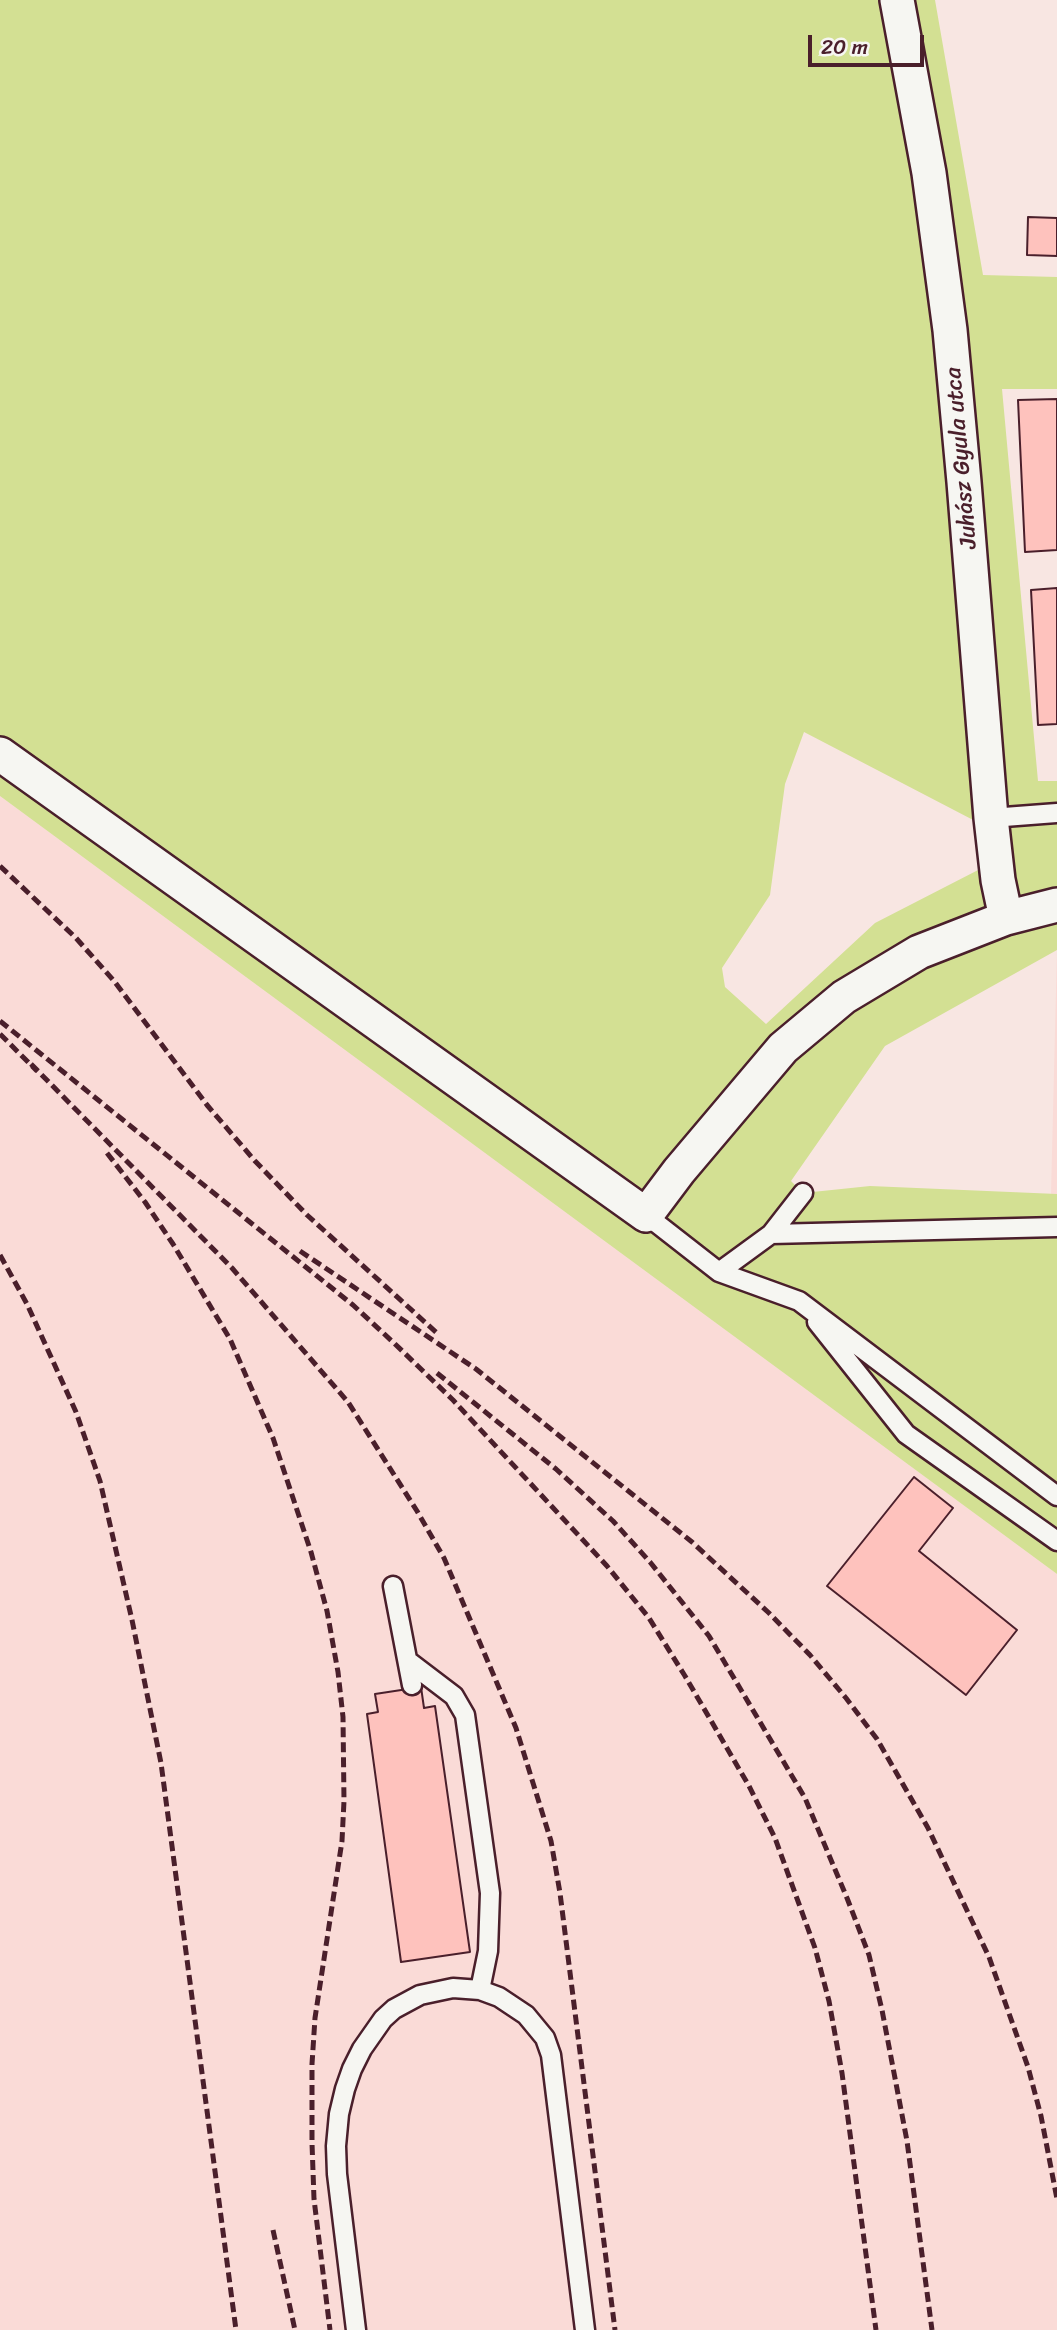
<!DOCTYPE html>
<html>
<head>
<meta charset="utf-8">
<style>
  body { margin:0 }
  #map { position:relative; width:1057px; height:2330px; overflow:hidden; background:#f8e6e2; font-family:Sriracha,sans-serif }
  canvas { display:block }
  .scale { position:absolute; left:808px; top:35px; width:116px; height:32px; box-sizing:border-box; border:4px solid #4a1f2b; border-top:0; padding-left:9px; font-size:21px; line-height:24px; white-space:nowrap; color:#4a1f2b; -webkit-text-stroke:5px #f6f6f2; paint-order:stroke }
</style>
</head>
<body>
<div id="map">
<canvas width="1057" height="2330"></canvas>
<div class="scale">20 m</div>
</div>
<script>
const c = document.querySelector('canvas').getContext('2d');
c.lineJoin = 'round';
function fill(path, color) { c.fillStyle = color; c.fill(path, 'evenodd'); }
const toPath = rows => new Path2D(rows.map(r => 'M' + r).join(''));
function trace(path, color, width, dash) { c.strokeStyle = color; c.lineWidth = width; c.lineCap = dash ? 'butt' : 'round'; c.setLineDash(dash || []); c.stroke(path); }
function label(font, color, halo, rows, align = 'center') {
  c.font = font + ' Sriracha,sans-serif'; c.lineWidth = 7; c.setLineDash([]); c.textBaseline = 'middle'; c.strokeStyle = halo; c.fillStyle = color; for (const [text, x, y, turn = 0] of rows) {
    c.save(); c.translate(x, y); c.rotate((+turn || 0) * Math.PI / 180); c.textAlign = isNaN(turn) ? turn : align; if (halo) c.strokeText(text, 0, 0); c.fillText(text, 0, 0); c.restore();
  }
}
fill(toPath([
  [0,796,1057,1574,1057,2330,0,2330],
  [1057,950,1057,1194,1051,1194]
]), '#fadbd7');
fill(toPath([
  [0,0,935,0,983,275,1057,277,1057,389,1002,389,1038,781,1057,781,1057,950,885,1046,791,1181,803,1193,870,1186,1057,1194,1057,1574,0,796],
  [804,732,977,822,982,868,875,923,766,1024,725,987,722,968,770,895,785,784]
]), '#d3e093');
const building = toPath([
  [1028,217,1057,218,1057,256,1027,255,1028,217],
  [1057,399,1057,550,1025,552,1018,400,1057,399],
  [1057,588,1057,724,1038,725,1031,590,1057,588],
  [914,1477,953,1508,919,1551,1017,1630,966,1695,827,1586,914,1477],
  [421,1687,424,1708,435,1706,470,1952,401,1962,367,1714,378,1712,375,1694,421,1687]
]);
fill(building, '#fec2bd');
trace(building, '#4a1f2b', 2);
const service = toPath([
  [991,818,1057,813],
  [646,1215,719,1272,799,1301,1057,1496],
  [771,1234,1057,1227],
  [719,1272,771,1234,803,1193],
  [817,1322,906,1434,1057,1541],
  [393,1586,412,1685],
  [408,1661,454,1696,465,1715,490,1893,488,1951,480,1990],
  [356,2330,337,2174,336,2146,339,2114,345,2089,352,2069,362,2049,383,2019,394,2009,420,1995,453,1988,480,1990,499,1997,526,2015,545,2038,551,2055,585,2330]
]);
const minor = toPath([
  [897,0,929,173,950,330,964,482,991,818,998,880,1006,918],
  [0,754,646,1215,679,1171,783,1048,844,997,919,952,1006,918,1057,905]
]);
trace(service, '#4a1f2b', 23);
trace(minor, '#4a1f2b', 38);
trace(service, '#f6f6f2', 18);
trace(minor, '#f6f6f2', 33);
trace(toPath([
  [0,866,76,938,114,981,207,1105,255,1161,307,1215,438,1334],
  [0,1021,353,1305,394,1343,453,1400,607,1566,649,1618,685,1676,749,1786,775,1838,815,1948,829,2001,842,2073,876,2330],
  [0,1034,37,1071],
  [31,1064,232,1268,348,1402,417,1511,444,1558,516,1728,551,1841,560,1893,615,2330],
  [107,1153,145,1202,173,1244,230,1339,273,1438,311,1552,327,1611,338,1672,343,1717,344,1801,342,1841,315,2018,312,2064,312,2143,314,2199,330,2330],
  [300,1251,476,1369,692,1542,769,1613,810,1655,846,1698,877,1739,928,1828,989,1957,1028,2067,1041,2116,1057,2199],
  [0,1255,27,1304,76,1412,100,1481,132,1620,161,1763,236,2330],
  [437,1373,556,1469,613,1521,650,1562,709,1636,805,1798,847,1898,869,1955,882,2010,907,2141,932,2330],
  [273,2230,295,2330]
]), '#4a1f2b', 5, [10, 5]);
label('23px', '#4a1f2b', '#f6f6f2', [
  ["Juhász Gyula utca",962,458,-95]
]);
</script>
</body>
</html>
